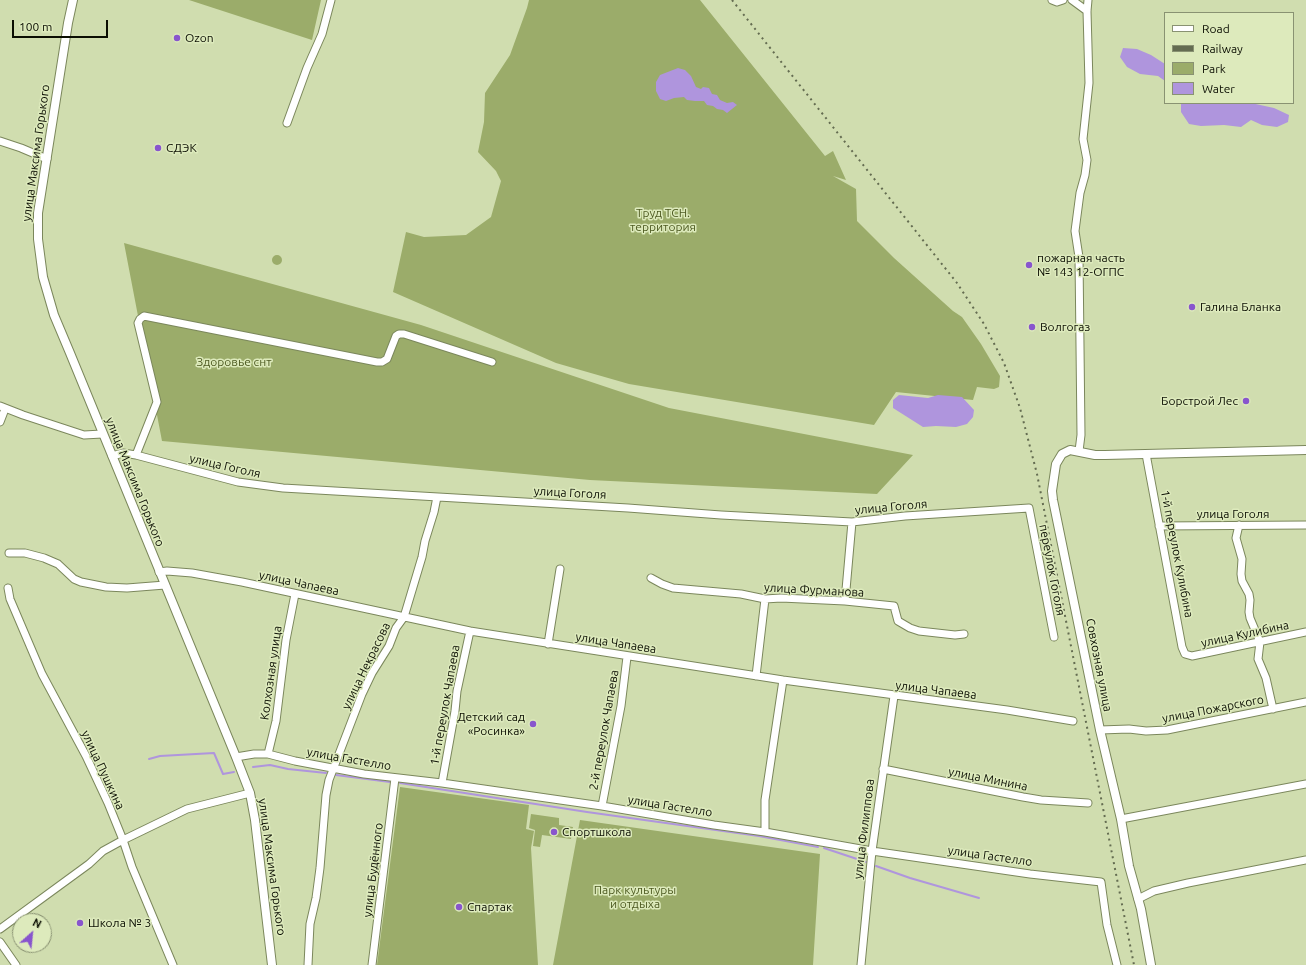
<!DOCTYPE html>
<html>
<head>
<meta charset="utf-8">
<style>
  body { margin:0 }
  #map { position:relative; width:1306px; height:965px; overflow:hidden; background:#d0ddaf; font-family:Ubuntu,sans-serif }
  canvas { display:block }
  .legend { position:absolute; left:1164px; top:12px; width:130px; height:92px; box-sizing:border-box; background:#ddeabc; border:1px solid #899272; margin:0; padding:5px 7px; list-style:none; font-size:12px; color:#0b0e02 }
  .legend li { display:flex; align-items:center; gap:8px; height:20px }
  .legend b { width:20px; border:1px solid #899272 }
  .north { position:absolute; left:12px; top:913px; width:40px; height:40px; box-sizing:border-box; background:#ddeabc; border:1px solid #899272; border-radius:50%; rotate:27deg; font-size:11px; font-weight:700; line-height:16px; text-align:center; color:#0b0e02 }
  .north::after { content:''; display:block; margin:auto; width:14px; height:18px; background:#8855cd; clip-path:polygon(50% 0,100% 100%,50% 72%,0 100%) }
  .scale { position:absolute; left:12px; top:20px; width:96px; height:18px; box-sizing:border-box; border:2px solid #0b0e02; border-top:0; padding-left:5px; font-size:12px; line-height:14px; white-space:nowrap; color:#0b0e02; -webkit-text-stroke:3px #ddeabc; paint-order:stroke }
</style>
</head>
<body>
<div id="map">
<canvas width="1306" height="965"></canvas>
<ul class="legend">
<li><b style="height:5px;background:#fff"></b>Road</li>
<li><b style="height:5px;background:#646c51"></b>Railway</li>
<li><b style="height:11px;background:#9bac6a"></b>Park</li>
<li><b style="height:11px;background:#af95dd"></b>Water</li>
</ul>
<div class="north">N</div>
<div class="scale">100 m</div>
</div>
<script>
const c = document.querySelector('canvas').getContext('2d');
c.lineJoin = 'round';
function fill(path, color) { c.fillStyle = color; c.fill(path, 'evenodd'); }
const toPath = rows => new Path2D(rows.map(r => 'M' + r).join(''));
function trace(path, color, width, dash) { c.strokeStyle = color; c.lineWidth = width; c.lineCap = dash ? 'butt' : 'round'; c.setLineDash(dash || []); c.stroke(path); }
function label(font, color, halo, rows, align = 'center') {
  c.font = font + ' Ubuntu,sans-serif'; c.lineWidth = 3; c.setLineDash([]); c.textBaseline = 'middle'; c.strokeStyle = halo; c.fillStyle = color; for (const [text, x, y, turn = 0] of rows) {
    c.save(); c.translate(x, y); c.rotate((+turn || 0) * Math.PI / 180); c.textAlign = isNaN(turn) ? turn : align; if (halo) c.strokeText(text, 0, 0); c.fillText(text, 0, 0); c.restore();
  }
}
fill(toPath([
  [189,0,321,0,312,40],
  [529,0,700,0,825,156,833,151,846,180,833,176,856,189,857,221,894,258,953,311,962,317,981,344,1000,376,999,387,994,389,977,387,973,400,896,392,874,425,629,384,556,363,393,292,406,232,424,237,466,235,491,217,501,181,496,171,478,152,484,122,485,93,510,55,527,8],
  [124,243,421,325,669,408,913,455,877,494,590,480,162,441],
  '272 260a5 5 0 1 1 10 0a5 5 0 1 1-10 0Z',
  [400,787,529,805,526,829,534,831,531,848,538,965,377,965],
  [531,814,559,818,559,825,573,827,571,839,542,835,540,847,533,846,535,830,529,828],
  [580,820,820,854,813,965,553,965]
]), '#9bac6a');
fill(toPath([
  [1123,48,1137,49,1151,55,1165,64,1165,81,1158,76,1140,74,1127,67,1120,57],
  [678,68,685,70,691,76,696,87,701,89,703,87,709,88,712,94,717,95,720,100,727,103,733,102,737,105,727,113,723,110,717,109,713,106,707,105,704,101,695,101,687,100,684,97,674,98,666,101,660,99,656,91,656,82,660,75],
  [1181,103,1251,103,1274,108,1289,115,1288,122,1277,127,1262,125,1251,120,1241,127,1224,125,1201,126,1189,124,1181,112],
  [899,395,928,398,938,395,962,397,974,410,973,417,967,424,956,427,936,426,923,427,893,408,893,400]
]), '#af95dd');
trace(toPath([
  [149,759,160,756,214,753,223,774,234,772],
  [253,767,270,765,288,769,326,773],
  [336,775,390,782],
  [400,783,587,812,759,836,818,847],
  [824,848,866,862],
  [876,866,910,878,979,898]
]), '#af95dd', 2);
const minor = toPath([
  [1052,0,1057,2,1063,0],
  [1072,0,1087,11],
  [287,123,307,68,322,34,331,0],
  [0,141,21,148,47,159],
  [0,406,23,415,84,435,102,434],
  [0,422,5,409],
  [1079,451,1081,435,1079,257,1075,231,1080,193,1085,175,1087,160,1083,139,1089,83,1087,11,1088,0],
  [1146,454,1182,647,1185,654,1192,656,1306,632],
  [136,455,157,402,138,323,140,319,144,316,377,362,382,362,387,359,396,336,399,334,404,334,492,362],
  [112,456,123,453,136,455,238,482,283,488,628,508,721,515,852,522,905,516,1029,508,1054,637],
  [1239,525,1236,538,1242,559,1241,574,1242,581,1249,594,1250,600,1249,612,1250,618,1260,642,1258,659,1266,678,1273,709],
  [1159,526,1306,525],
  [9,553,25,553,44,558,58,564,74,579,81,582,106,587,127,588,165,585],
  [159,572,167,571,192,573,242,582,470,631,783,680,1007,710,1073,721],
  [651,578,662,584,673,588,741,594,765,599,781,598,845,601,894,606,898,621,910,628,919,631,955,635,964,634],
  [8,588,10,599,42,674,86,756,108,803,123,840,132,867,173,965],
  [845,601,852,522],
  [548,644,560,569],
  [756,676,765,599],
  [1100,730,1129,729,1146,731,1167,730,1306,702],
  [268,754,276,721,286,640,295,594],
  [236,757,254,754,268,754,295,761,364,774,442,783,602,806,714,825,765,832,872,851,1030,874,1101,882,1107,925,1117,965],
  [883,769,1023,797,1041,800,1088,803],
  [442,783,455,711,457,691,470,631],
  [602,806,621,706,627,657],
  [1121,819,1306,784],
  [765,832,765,800,783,680],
  [1138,899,1154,891,1188,883,1306,860],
  [0,929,89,864,103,851,123,840,187,809,250,793],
  [0,942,16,965],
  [308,965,310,924,316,898,320,868,326,795,329,780,362,694,372,673,389,646,396,628,404,617,422,557,425,541,434,512,437,497],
  [372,965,395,778],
  [861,965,872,851,894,696]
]);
const tertiary = toPath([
  [73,0,68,23,38,213,38,239,43,277,54,315,70,353,236,757,250,793,255,820,272,965],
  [1151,965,1141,909,1129,866,1121,819,1100,730,1053,500,1052,491,1056,464,1062,454,1070,450,1095,455,1105,455,1306,450]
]);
trace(minor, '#7b875c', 9);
trace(tertiary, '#7b875c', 10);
trace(minor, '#fff', 7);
trace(tertiary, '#fff', 8);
trace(toPath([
  [732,0,957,283,984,324,1004,363,1020,408,1037,474,1134,965]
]), '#646c51', 2, [2, 4]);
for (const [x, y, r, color] of [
  [177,38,4,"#8855cd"],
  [158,148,4,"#8855cd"],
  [1029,265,4,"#8855cd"],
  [1192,307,4,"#8855cd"],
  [1032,327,4,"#8855cd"],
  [1246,401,4,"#8855cd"],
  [533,724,4,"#8855cd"],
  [554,832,4,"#8855cd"],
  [459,907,4,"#8855cd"],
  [80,923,4,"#8855cd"]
]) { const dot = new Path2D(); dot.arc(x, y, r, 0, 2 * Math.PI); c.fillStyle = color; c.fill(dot); trace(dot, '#ddeabc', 1.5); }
label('12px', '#0b0e02', '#ddeabc', [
  ["Ozon",185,38],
  ["СДЭК",166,148],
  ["пожарная часть",1037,258],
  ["№ 143 12-ОГПС",1037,272],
  ["Галина Бланка",1200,307],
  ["Волгогаз",1040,327],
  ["Борстрой Лес",1238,401,"right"],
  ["Детский сад",525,717,"right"],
  ["«Росинка»",525,731,"right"],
  ["Спортшкола",562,832],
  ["Спартак",467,907],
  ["Школа № 3",88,923]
], 'left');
label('12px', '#0b0e02', '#ddeabc', [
  ["улица Максима Горького",36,153,-82],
  ["улица Гоголя",225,466,13],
  ["улица Максима Горького",135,482,68],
  ["улица Гоголя",570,493,3],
  ["улица Гоголя",891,507,-5],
  ["улица Гоголя",1233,514],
  ["1-й переулок Кулибина",1177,554,79],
  ["переулок Гоголя",1052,570,79],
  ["улица Чапаева",299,583,12],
  ["улица Фурманова",814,590,3],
  ["улица Кулибина",1245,634,-12],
  ["улица Чапаева",616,643,9],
  ["Совхозная улица",1099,665,79],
  ["улица Некрасова",366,666,-64],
  ["Колхозная улица",271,673,-82],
  ["улица Чапаева",936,690,7],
  ["1-й переулок Чапаева",445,705,-80],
  ["улица Пожарского",1213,709,-11],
  ["2-й переулок Чапаева",604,730,-80],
  ["улица Гастелло",349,759,10],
  ["улица Пушкина",103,770,65],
  ["улица Минина",988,779,11],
  ["улица Гастелло",670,806,9],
  ["улица Филиппова",864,829,-83],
  ["улица Гастелло",990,856,8],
  ["улица Максима Горького",272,867,82],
  ["улица Будённого",373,870,-83]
]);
label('12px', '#4d5a21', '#ddeabc', [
  ["Труд ТСН.",663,213],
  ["территория",663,227],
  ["Здоровье снт",234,362],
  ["Парк культуры",635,890],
  ["и отдыха",635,904]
]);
</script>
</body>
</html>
